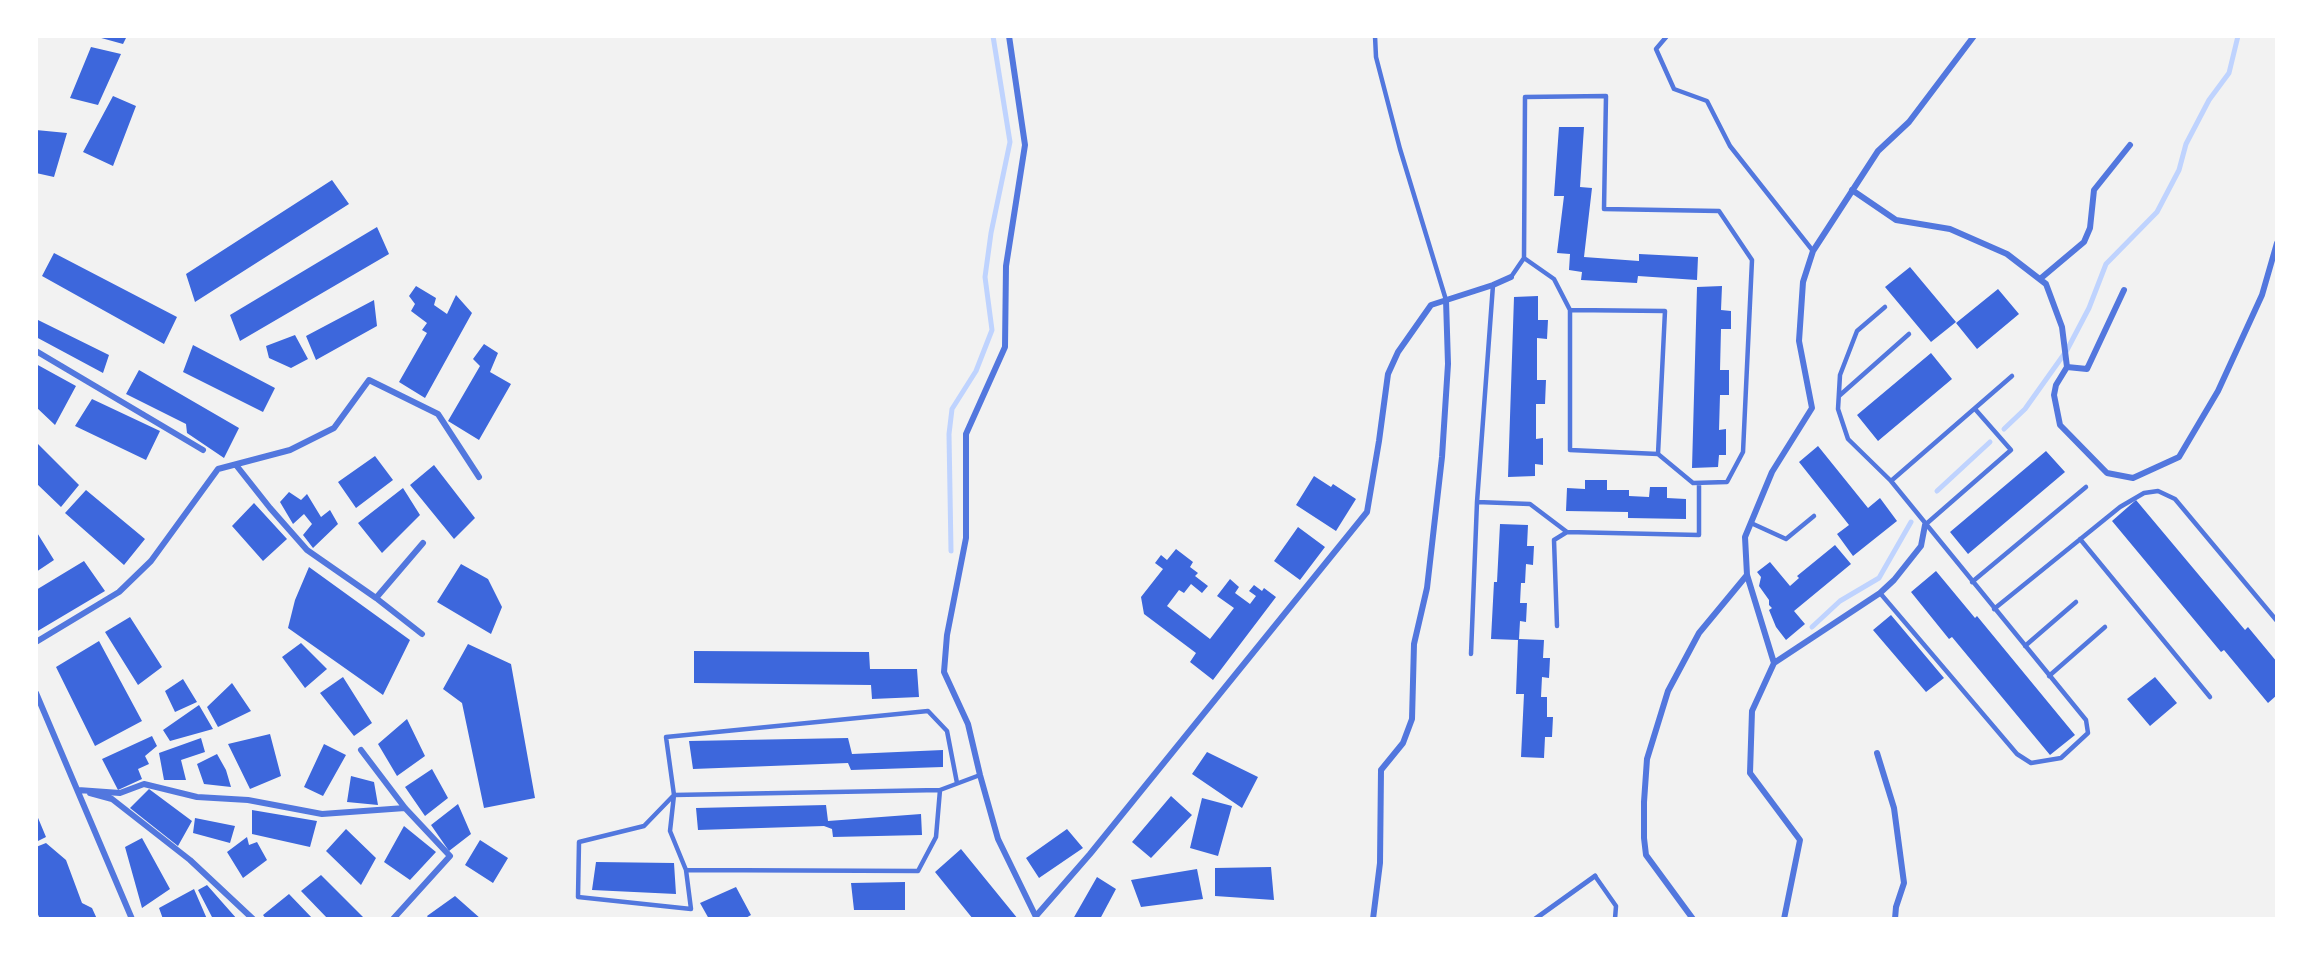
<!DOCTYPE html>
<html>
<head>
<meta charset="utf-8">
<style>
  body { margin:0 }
  #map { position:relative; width:2313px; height:955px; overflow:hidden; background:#f2f2f2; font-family:Overpass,sans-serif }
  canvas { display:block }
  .frame { position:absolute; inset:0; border:38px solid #fff; pointer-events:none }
</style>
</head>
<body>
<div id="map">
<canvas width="2313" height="955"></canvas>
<div class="frame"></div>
</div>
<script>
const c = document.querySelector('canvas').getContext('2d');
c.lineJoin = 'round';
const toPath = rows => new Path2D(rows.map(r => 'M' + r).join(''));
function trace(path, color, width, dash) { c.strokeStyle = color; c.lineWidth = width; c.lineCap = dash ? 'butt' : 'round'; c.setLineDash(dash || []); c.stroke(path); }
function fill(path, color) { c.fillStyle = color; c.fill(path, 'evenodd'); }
trace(toPath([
  [2004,429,2025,409,2067,350,2089,308,2106,264,2157,212,2179,170,2186,144,2209,100,2229,73,2238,36],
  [1937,491,1990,442],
  [951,551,949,434,952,409,976,371,992,330,985,277,991,233,1010,142,993,36],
  [1812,627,1840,601,1879,578,1911,522]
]), '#bfd3fe', 5);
fill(toPath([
  [94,36,127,36,123,44],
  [91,47,121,54,98,105,70,98],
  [113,96,136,106,113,166,83,152],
  [1559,127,1584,127,1580,187,1592,188,1584,257,1639,261,1639,254,1698,257,1697,280,1638,276,1637,283,1581,280,1582,272,1569,270,1570,254,1557,253,1564,196,1554,196],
  [36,130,67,133,54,177,36,173],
  [332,180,349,204,195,302,186,274],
  [377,227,389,254,240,341,230,315],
  [54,253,177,317,164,344,42,276],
  [1910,267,1956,322,1931,342,1885,287],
  [416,286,436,298,434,305,447,314,456,295,472,313,425,398,399,382,427,333,422,330,427,323,411,311,415,304,409,296],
  [1722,286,1721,310,1731,311,1731,329,1721,329,1720,370,1729,370,1729,395,1720,395,1719,430,1726,429,1726,455,1719,455,1718,467,1692,468,1697,287],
  [1998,289,2019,314,1977,349,1956,323],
  [1538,296,1538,320,1548,320,1547,339,1537,338,1537,380,1546,380,1545,404,1536,404,1536,439,1543,438,1543,465,1535,464,1535,476,1508,477,1514,297],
  [374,300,377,326,316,360,306,336],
  [36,319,109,355,103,373,36,337],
  [295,335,308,359,291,368,269,358,266,346],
  [484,344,498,353,490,372,511,384,479,440,448,421,480,366,473,359],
  [193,345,275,388,263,412,183,372],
  [1931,353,1952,379,1878,441,1857,415],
  [36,364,76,386,55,425,36,407],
  [139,370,239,428,224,458,187,433,186,424,126,394],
  [92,399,160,431,146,460,75,426],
  [36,442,79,485,61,507,36,483],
  [1818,446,1868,508,1880,498,1897,521,1853,556,1837,534,1849,525,1799,462],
  [2046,451,2065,472,1968,554,1950,532],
  [375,456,393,480,356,508,338,482],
  [434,465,475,518,454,539,410,485],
  [1314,476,1331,487,1333,484,1356,499,1336,531,1296,505],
  [1585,480,1607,480,1607,490,1629,490,1629,496,1649,497,1650,487,1667,487,1667,498,1686,499,1686,519,1628,518,1628,512,1566,511,1567,488,1585,489],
  [403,488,420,515,382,553,358,523],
  [86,490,145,539,124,565,65,513],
  [289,492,301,500,307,494,321,517,330,510,338,524,313,548,303,535,312,524,304,514,293,524,280,502],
  [2136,500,2245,630,2248,627,2277,662,2277,695,2268,703,2224,650,2221,652,2112,521],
  [254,503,287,539,263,561,232,526],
  [1500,524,1528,525,1527,546,1534,546,1533,565,1526,564,1525,583,1521,583,1520,603,1527,603,1526,622,1520,621,1519,639,1544,640,1543,658,1550,658,1549,678,1542,677,1541,697,1547,697,1547,717,1553,717,1552,737,1545,737,1544,758,1521,757,1524,694,1516,694,1518,640,1491,639,1494,582,1497,582],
  [1298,527,1325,547,1300,580,1274,561],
  [36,531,54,560,36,572],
  [1835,545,1851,564,1794,611,1805,624,1786,640,1776,627,1769,610,1772,608,1769,605,1769,600,1759,586,1761,577,1757,572,1770,562,1790,586,1799,578,1797,576],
  [1176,549,1193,562,1190,567,1198,573,1195,576,1208,586,1202,593,1191,584,1184,593,1179,590,1167,606,1210,639,1234,608,1217,596,1230,579,1239,587,1235,593,1250,604,1256,596,1249,591,1254,585,1262,591,1264,588,1276,597,1213,680,1190,662,1196,653,1144,614,1141,597,1163,569,1155,563,1161,555,1167,560],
  [84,561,105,591,36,632,36,590],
  [461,564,488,579,502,607,491,634,437,602],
  [309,567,410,640,383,695,288,628,295,600],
  [1936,571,1975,618,1977,616,2075,735,2050,755,1952,637,1949,639,1911,592],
  [1891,615,1944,678,1926,692,1873,630],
  [130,617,162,667,138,685,105,632],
  [99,641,142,721,95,746,56,667],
  [301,643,327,669,305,688,282,657],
  [468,644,511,664,535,798,484,808,462,703,443,689],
  [694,651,869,652,870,669,917,669,919,697,872,699,871,685,694,683],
  [343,677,372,723,354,736,320,693],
  [2155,677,2177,703,2150,726,2127,699],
  [183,679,197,702,175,712,165,691],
  [232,683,251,711,218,727,207,707],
  [199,705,213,729,170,741,163,730],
  [407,719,425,756,397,776,378,744],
  [270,734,281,776,250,789,228,744],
  [152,736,157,746,145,756,149,764,138,769,142,779,118,790,102,759],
  [201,738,205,752,181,760,186,780,164,780,159,753],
  [848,738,852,754,943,750,943,767,851,770,848,763,693,769,689,741],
  [324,744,346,755,323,796,304,787],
  [1207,752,1258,777,1242,808,1192,774],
  [217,754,226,770,231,787,204,784,197,764],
  [432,769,448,798,425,816,405,787],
  [351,776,374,782,378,805,347,802],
  [149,789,192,821,178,846,130,808],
  [1171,796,1192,815,1151,858,1132,842],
  [1202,798,1232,806,1218,856,1190,848],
  [458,804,471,834,449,851,431,825],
  [826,805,828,821,921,814,922,835,833,837,832,829,824,826,698,830,696,808],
  [252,810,317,821,310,847,252,834],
  [36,813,46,837,36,842],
  [195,818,235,826,230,843,193,833],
  [404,826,436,852,410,880,384,862],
  [346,829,376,858,361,885,326,851],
  [1067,829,1083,848,1039,878,1026,858],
  [247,837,249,845,257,842,267,860,243,878,227,852],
  [142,838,170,889,142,908,125,847],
  [480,840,508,858,493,883,465,865],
  [46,843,66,860,82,903,92,908,97,919,40,919,36,910,36,847],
  [961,849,1018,919,973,919,935,872],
  [596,862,674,863,676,894,592,890],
  [1271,867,1274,900,1215,896,1215,868],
  [1197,869,1203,899,1141,907,1131,880],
  [321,875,365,919,328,919,301,891],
  [1097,877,1116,889,1100,919,1073,919],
  [905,882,905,910,854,910,851,883],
  [207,885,237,919,213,919,198,890],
  [736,887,751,915,744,919,709,919,700,903],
  [194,889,207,919,163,919,159,908],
  [289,894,313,919,266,919,263,915],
  [455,896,481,919,429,919,427,916]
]), '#3d67dc');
trace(toPath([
  [1375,36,1376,57,1400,149,1446,300],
  [1667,36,1656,49,1674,89,1707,101,1730,146,1813,251],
  [1511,277,1524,258,1525,97,1606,96,1604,209,1719,211,1752,260,1743,452,1727,482,1693,483,1658,454,1665,311,1570,310,1554,279,1524,258],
  [1885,307,1857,331,1840,375,1838,409,1848,439,1891,481],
  [1570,310,1570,450,1658,454],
  [1839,396,1909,334],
  [1477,502,1530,504,1567,532,1699,535,1699,483],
  [1751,523,1786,539,1814,516],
  [1925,525,2011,450,1975,409],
  [2080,539,2210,697],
  [1972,582,2086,487],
  [1880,593,2017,754,2031,763,2061,758,2088,733,2086,720,1891,481,2012,376],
  [1994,609,2120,507,2144,493,2158,491,2175,499,2277,621],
  [1557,626,1554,540,1567,532],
  [2025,646,2076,602],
  [1471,654,1477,502,1493,285],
  [2049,676,2105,627],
  [940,790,936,837,918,871,686,870,691,909,578,897,579,842,644,826,674,795,940,790,980,775],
  [686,870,670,831,674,795,666,737,928,711,947,731,957,783],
  [1595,876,1616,906,1615,919]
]), '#5277de', 4.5);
trace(toPath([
  [1535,919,1595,876]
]), '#5277de', 5);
trace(toPath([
  [1009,36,1025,145,1006,266,1005,347,966,434,966,538,947,635,944,672,968,724,980,775,998,839,1037,919],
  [1852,190,1896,220,1950,229,2007,254,2046,284,2062,327,2067,367,2056,385,2054,395,2060,425,2107,473,2133,478,2179,457,2218,391,2262,295,2277,243],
  [2040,279,2084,242,2090,228,2094,190,2130,145],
  [36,351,203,450],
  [2067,367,2087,369,2124,290],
  [236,465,270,508,307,550,376,598,422,634],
  [376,598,423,543],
  [36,642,119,592,151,561,218,469,290,450,334,428,369,380,438,414,479,477],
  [1774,663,1747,575,1745,537,1772,472,1812,408,1799,341,1803,282,1813,251,1878,151,1909,122,1974,36],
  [36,693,132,919],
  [361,750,405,808,450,856,393,919],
  [1877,753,1894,808,1904,883,1896,907,1895,919],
  [78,790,120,793,144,784,197,797,248,800,322,814,405,808],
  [90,793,112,799,190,860,253,919],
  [1036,916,1090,854,1367,512,1379,441,1388,374,1398,352,1431,305,1493,285,1511,277],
  [1373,919,1380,863,1381,770,1403,743,1412,719,1414,644,1427,588,1442,457,1448,364,1446,300],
  [1693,919,1646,855,1644,838,1644,802,1647,759,1668,691,1699,633,1747,575],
  [1784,919,1800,840,1750,773,1752,711,1774,663,1880,593,1894,580,1921,546,1925,525]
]), '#5277de', 6);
</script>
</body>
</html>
